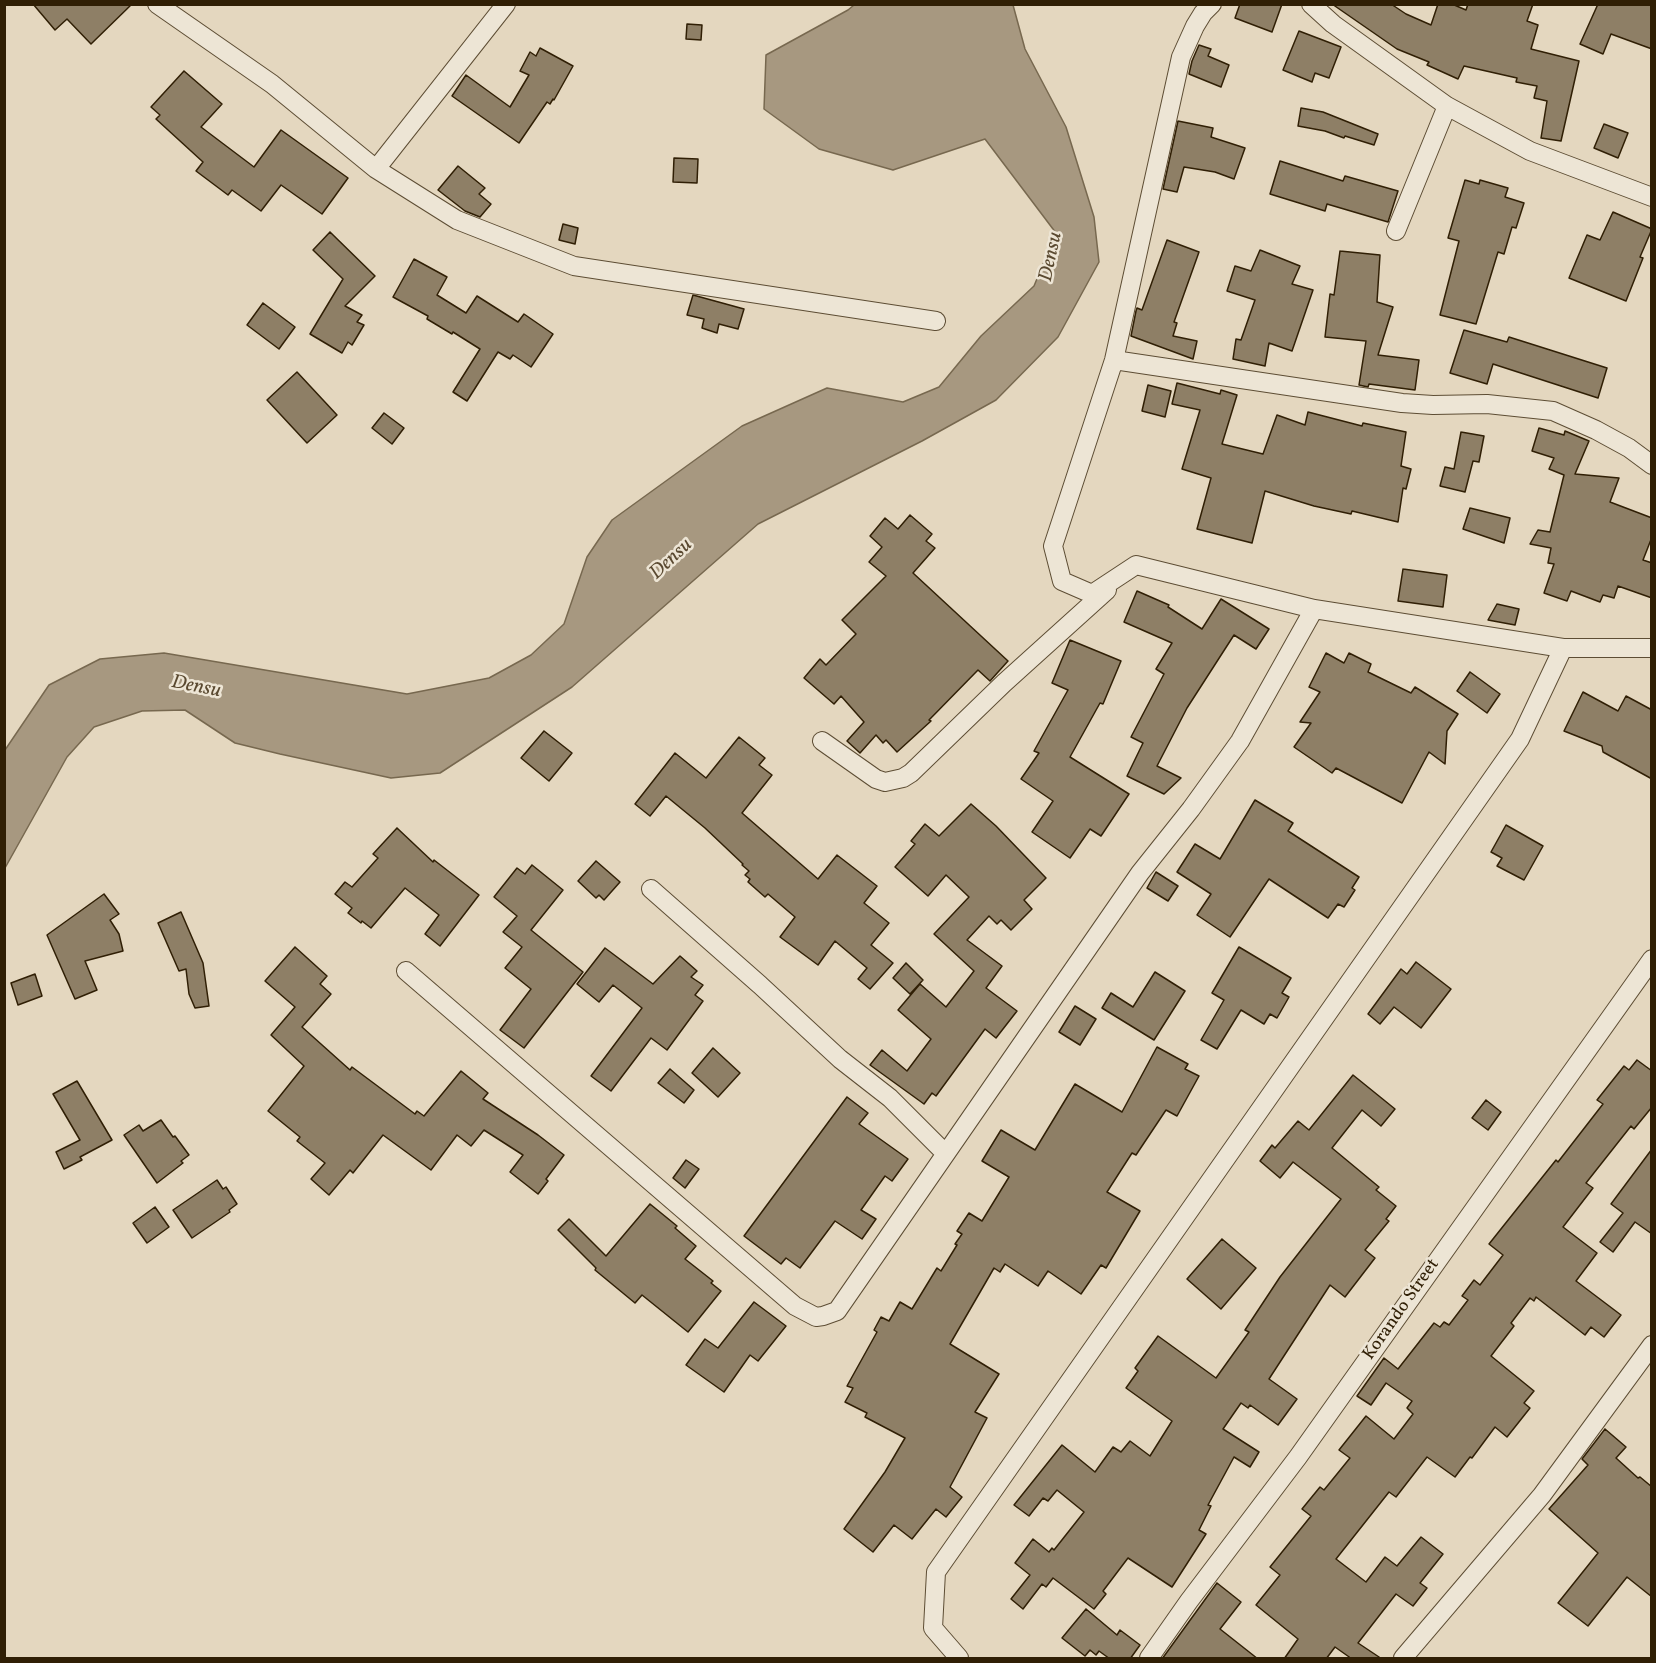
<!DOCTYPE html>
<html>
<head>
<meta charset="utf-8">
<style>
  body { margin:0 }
  #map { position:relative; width:1656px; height:1663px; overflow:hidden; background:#e4d7bf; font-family:Vollkorn,serif }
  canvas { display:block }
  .frame { position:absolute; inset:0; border:6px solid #301f05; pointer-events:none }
</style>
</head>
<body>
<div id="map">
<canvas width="1656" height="1663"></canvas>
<div class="frame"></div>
</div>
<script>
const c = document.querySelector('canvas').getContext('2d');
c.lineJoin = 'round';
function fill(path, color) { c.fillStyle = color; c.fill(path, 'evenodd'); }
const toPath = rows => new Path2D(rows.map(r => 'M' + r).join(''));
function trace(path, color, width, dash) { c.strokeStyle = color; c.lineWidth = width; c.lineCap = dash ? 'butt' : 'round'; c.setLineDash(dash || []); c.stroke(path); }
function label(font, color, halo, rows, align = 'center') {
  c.font = font + ' Vollkorn,serif'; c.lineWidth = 5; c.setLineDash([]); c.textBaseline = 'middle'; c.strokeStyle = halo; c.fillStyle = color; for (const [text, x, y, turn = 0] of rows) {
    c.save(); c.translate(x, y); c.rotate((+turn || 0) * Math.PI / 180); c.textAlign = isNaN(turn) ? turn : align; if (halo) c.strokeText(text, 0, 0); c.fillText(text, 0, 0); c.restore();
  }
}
const water = toPath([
  [854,5,1013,5,1025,49,1066,127,1094,217,1099,262,1058,337,996,400,922,441,758,524,572,687,440,773,391,778,280,754,235,743,185,710,142,711,94,727,67,757,5,868,5,750,49,685,100,659,164,653,407,694,489,678,531,655,564,624,587,557,612,520,742,426,827,388,903,402,939,387,981,336,1034,286,1056,233,985,139,893,170,819,149,764,109,766,55,848,10,854,5]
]);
fill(water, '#a79880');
trace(water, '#77684f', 1.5);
const building = toPath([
  [33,4,132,4,91,44,67,19,55,30,33,4],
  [1240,4,1282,4,1272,32,1235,18,1240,4],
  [1332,4,1391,4,1406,14,1431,25,1438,4,1452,4,1466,10,1468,4,1533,4,1527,21,1538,25,1531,49,1579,61,1561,141,1541,138,1547,101,1534,98,1537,86,1516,82,1517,78,1464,66,1458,79,1427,65,1429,62,1397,49,1332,4],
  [1598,4,1652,4,1652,49,1611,34,1603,54,1580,44,1598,4],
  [687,24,702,25,701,40,686,39,687,24],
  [1299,31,1341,47,1329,78,1315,73,1312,82,1283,70,1299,31],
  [1199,45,1211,49,1208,56,1229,65,1221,87,1189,74,1192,61,1199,45],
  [540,48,573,66,554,100,553,99,550,104,547,102,519,143,452,96,466,75,510,107,529,75,520,71,530,52,536,56,540,48],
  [184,71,222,104,201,127,254,167,281,130,348,178,322,214,281,185,261,211,232,190,228,195,196,171,203,162,156,119,160,115,151,107,184,71],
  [1301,108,1323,112,1378,134,1374,145,1345,136,1344,138,1325,131,1298,126,1301,108],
  [1178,121,1213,128,1211,137,1245,148,1234,179,1215,172,1184,167,1177,192,1163,189,1178,121],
  [1604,124,1628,133,1618,158,1594,148,1604,124],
  [674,158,698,159,697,183,673,182,674,158],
  [1280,161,1343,181,1345,176,1398,191,1388,222,1327,204,1325,211,1270,194,1280,161],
  [458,166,485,188,479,194,491,204,480,217,465,211,438,190,458,166],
  [1465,180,1479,184,1480,180,1508,188,1505,197,1524,203,1516,228,1512,227,1504,254,1498,252,1476,324,1440,315,1459,241,1448,238,1465,180],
  [1613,212,1652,229,1640,257,1643,258,1626,301,1569,278,1587,235,1600,240,1613,212],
  [563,224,578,228,575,244,559,240,563,224],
  [330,232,375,276,345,306,362,315,357,322,364,325,352,345,348,342,342,353,310,334,343,279,313,250,330,232],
  [1167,240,1199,252,1174,322,1177,323,1173,336,1197,341,1193,359,1131,336,1136,311,1137,308,1142,310,1167,240],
  [1260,250,1300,266,1292,284,1313,290,1292,351,1269,343,1265,366,1233,359,1236,339,1241,340,1255,300,1227,291,1235,266,1251,271,1260,250],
  [1340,251,1380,255,1377,302,1393,307,1378,355,1419,360,1415,390,1369,384,1368,387,1359,385,1366,341,1325,337,1330,294,1334,295,1340,251],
  [414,259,447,277,437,295,466,313,477,296,518,322,524,314,553,334,531,367,513,355,510,359,498,352,467,401,453,392,480,349,453,332,452,334,427,319,428,316,393,297,414,259],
  [693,295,744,309,738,329,719,324,717,333,702,328,704,319,687,315,693,295],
  [263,303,295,327,279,349,247,325,263,303],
  [1464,330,1507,342,1509,337,1607,368,1598,398,1493,364,1487,384,1450,373,1464,330],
  [297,372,337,415,307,443,267,400,297,372],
  [1177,383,1220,394,1221,390,1237,395,1222,444,1263,454,1277,415,1305,425,1308,412,1362,426,1363,423,1406,432,1401,466,1411,469,1406,489,1403,488,1398,522,1352,511,1351,514,1314,506,1265,491,1252,543,1197,529,1211,478,1182,469,1200,410,1172,404,1177,383],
  [1148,385,1171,391,1165,417,1142,411,1148,385],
  [384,413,404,428,392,444,372,428,384,413],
  [1539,428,1564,435,1565,431,1589,441,1575,474,1619,478,1610,502,1652,518,1652,537,1643,560,1652,563,1652,598,1618,586,1614,598,1603,595,1600,602,1571,591,1567,601,1544,593,1554,564,1548,563,1551,548,1530,544,1538,530,1550,532,1564,475,1549,469,1554,458,1532,451,1539,428],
  [1461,432,1484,436,1479,462,1473,461,1465,492,1440,486,1445,467,1454,469,1461,432],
  [1470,508,1510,518,1504,543,1463,529,1470,508],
  [910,515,932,534,926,541,935,548,913,573,1008,661,990,681,978,670,929,720,931,721,897,752,886,740,883,743,876,735,860,753,847,741,864,722,841,696,834,704,804,678,820,659,826,665,856,634,842,620,886,576,869,562,882,547,870,536,885,518,898,529,910,515],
  [1403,569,1447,575,1443,607,1398,601,1403,569],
  [1137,591,1169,605,1168,607,1202,629,1221,599,1269,629,1256,649,1234,635,1187,708,1157,766,1181,778,1164,794,1127,776,1143,743,1131,737,1164,674,1156,669,1172,643,1124,622,1137,591],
  [1497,604,1519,609,1515,625,1488,620,1497,604],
  [1070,640,1121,661,1103,704,1100,703,1070,757,1129,794,1101,836,1090,829,1070,858,1032,832,1053,801,1021,779,1039,753,1034,751,1068,690,1052,683,1070,640],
  [1326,653,1344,663,1349,653,1371,664,1368,672,1411,693,1415,687,1458,714,1447,731,1445,764,1429,752,1402,803,1336,768,1332,773,1294,747,1311,723,1300,722,1320,692,1309,687,1326,653],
  [1470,672,1500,694,1487,713,1457,691,1470,672],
  [1583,692,1618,711,1626,696,1652,710,1652,779,1603,752,1602,746,1564,731,1583,692],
  [544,731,572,753,549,781,521,758,544,731],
  [739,737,765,758,759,765,772,775,742,813,818,879,837,855,877,886,864,903,889,923,871,945,893,963,870,989,858,979,867,968,835,941,818,965,780,937,795,917,768,894,765,897,748,882,750,879,745,875,749,871,742,865,743,864,705,828,666,796,650,816,635,804,675,753,706,778,739,737],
  [1255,800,1293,823,1288,831,1359,877,1352,888,1355,890,1344,907,1338,904,1328,918,1269,879,1230,937,1197,915,1211,894,1177,872,1195,844,1220,859,1255,800],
  [971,804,996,826,1046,878,1024,900,1032,909,1011,930,1001,920,997,924,989,916,967,940,1002,966,986,988,1017,1011,996,1038,985,1029,936,1096,932,1093,924,1104,870,1065,882,1050,907,1071,931,1039,898,1010,920,984,946,1007,974,971,934,934,969,897,946,875,928,896,895,867,915,844,911,841,925,824,939,836,971,804],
  [1506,825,1543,846,1524,880,1497,866,1502,858,1491,852,1506,825],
  [397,828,433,862,434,860,479,895,440,946,425,934,439,915,405,888,371,928,362,921,361,923,348,913,352,908,335,894,345,882,352,887,378,858,373,854,397,828],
  [596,861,620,882,604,900,599,895,596,898,578,881,596,861],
  [532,865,563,890,531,930,583,972,524,1048,500,1030,531,989,505,968,522,947,503,932,517,916,494,897,517,868,525,874,532,865],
  [1156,872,1178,886,1168,901,1147,888,1156,872],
  [104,894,119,914,110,920,119,934,123,951,85,961,97,990,75,999,47,935,104,894],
  [181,912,203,963,209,1006,195,1008,189,994,186,969,179,971,158,923,181,912],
  [295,947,327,976,320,984,331,994,302,1027,350,1070,352,1067,415,1114,417,1111,424,1116,461,1071,488,1093,483,1099,538,1135,564,1155,546,1179,548,1181,538,1194,510,1172,523,1155,484,1130,471,1146,457,1135,431,1170,383,1135,353,1173,350,1170,329,1195,311,1179,325,1163,297,1141,300,1137,268,1111,304,1066,271,1035,295,1007,265,981,295,947],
  [1239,947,1291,978,1282,993,1289,997,1277,1018,1270,1014,1264,1024,1241,1010,1217,1049,1201,1040,1224,1000,1212,993,1239,947],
  [605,948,653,984,680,956,697,971,691,977,703,985,695,995,703,1001,667,1050,651,1038,611,1091,591,1076,642,1008,613,985,599,1002,577,984,605,948],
  [1416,962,1451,989,1421,1028,1394,1007,1380,1024,1368,1014,1401,969,1407,974,1416,962],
  [906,963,923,980,910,994,893,978,906,963],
  [1155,972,1185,991,1154,1040,1102,1008,1111,993,1133,1007,1155,972],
  [35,974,42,996,18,1005,11,983,35,974],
  [1075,1006,1096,1019,1080,1045,1059,1032,1075,1006],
  [1157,1047,1188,1064,1185,1069,1199,1076,1177,1116,1166,1110,1136,1155,1132,1153,1107,1192,1140,1211,1106,1268,1101,1265,1081,1294,1048,1271,1038,1286,1005,1264,1000,1272,994,1268,950,1344,999,1374,975,1412,987,1418,950,1487,962,1497,946,1517,936,1509,912,1539,894,1525,873,1552,844,1529,885,1472,905,1438,865,1417,867,1413,845,1402,853,1388,847,1386,877,1332,874,1330,881,1317,889,1321,900,1302,912,1309,937,1268,941,1271,957,1245,955,1244,962,1234,957,1231,969,1213,982,1221,1009,1177,982,1161,1001,1130,1035,1150,1075,1084,1122,1112,1157,1047],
  [713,1048,740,1073,718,1097,692,1073,713,1048],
  [1637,1060,1652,1071,1652,1107,1634,1129,1631,1126,1586,1183,1593,1188,1563,1227,1597,1253,1576,1281,1621,1315,1604,1337,1591,1327,1585,1335,1536,1297,1534,1301,1530,1298,1511,1323,1514,1326,1491,1356,1534,1391,1524,1403,1530,1408,1507,1437,1495,1427,1472,1458,1470,1457,1455,1477,1427,1457,1396,1497,1389,1492,1336,1559,1366,1582,1385,1557,1397,1566,1421,1537,1443,1554,1420,1583,1427,1588,1413,1606,1396,1594,1358,1643,1382,1659,1352,1659,1335,1647,1326,1659,1284,1659,1298,1639,1256,1605,1280,1575,1270,1567,1311,1516,1302,1509,1320,1487,1324,1490,1350,1458,1339,1450,1366,1416,1394,1439,1413,1414,1407,1408,1412,1401,1386,1383,1371,1405,1357,1396,1384,1358,1398,1369,1434,1323,1440,1327,1444,1322,1449,1325,1468,1300,1462,1296,1474,1280,1480,1285,1503,1255,1489,1244,1556,1160,1558,1162,1603,1104,1597,1100,1624,1066,1629,1070,1637,1060],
  [670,1069,694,1090,684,1103,658,1083,670,1069],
  [1353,1075,1395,1109,1381,1126,1362,1110,1332,1148,1379,1187,1376,1190,1396,1206,1386,1219,1389,1221,1365,1250,1375,1258,1345,1297,1330,1285,1269,1379,1297,1399,1278,1425,1250,1405,1248,1408,1241,1403,1223,1429,1259,1452,1250,1467,1234,1457,1208,1505,1211,1506,1199,1530,1206,1534,1172,1587,1128,1558,1103,1591,1106,1594,1094,1609,1053,1578,1046,1587,1042,1584,1023,1609,1011,1599,1030,1575,1015,1563,1033,1539,1049,1552,1052,1548,1054,1550,1084,1512,1057,1490,1048,1501,1043,1498,1029,1516,1014,1505,1062,1445,1095,1472,1113,1447,1121,1452,1130,1441,1150,1456,1172,1421,1126,1388,1138,1371,1135,1368,1158,1336,1216,1378,1249,1332,1245,1330,1280,1277,1341,1199,1293,1162,1280,1178,1260,1161,1272,1145,1275,1148,1298,1121,1309,1130,1353,1075],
  [77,1081,112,1140,80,1157,82,1160,64,1169,56,1152,80,1140,53,1094,77,1081],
  [847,1097,868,1113,859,1124,908,1159,892,1181,885,1176,861,1210,876,1219,862,1239,835,1221,800,1268,786,1258,781,1264,744,1236,847,1097],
  [1486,1100,1501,1112,1488,1130,1472,1118,1486,1100],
  [161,1120,173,1137,175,1136,189,1155,181,1161,183,1163,157,1183,124,1135,139,1125,143,1131,161,1120],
  [1652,1149,1652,1234,1635,1222,1613,1252,1600,1242,1623,1213,1611,1204,1652,1149],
  [686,1160,699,1169,685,1188,673,1178,686,1160],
  [217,1180,223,1189,226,1187,237,1204,229,1210,230,1212,192,1238,173,1210,217,1180],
  [650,1204,677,1226,675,1228,696,1246,685,1259,713,1281,711,1283,721,1291,688,1332,642,1295,635,1303,595,1270,596,1268,558,1230,569,1219,606,1256,650,1204],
  [155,1207,169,1227,147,1243,133,1223,155,1207],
  [1222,1239,1256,1268,1221,1309,1187,1279,1222,1239],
  [754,1302,786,1326,758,1361,750,1355,724,1392,686,1365,705,1339,718,1348,754,1302],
  [1605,1429,1626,1447,1616,1458,1638,1478,1640,1477,1652,1487,1652,1597,1627,1577,1588,1626,1558,1603,1598,1553,1549,1509,1588,1465,1582,1459,1605,1429],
  [1217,1583,1241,1602,1220,1629,1258,1659,1162,1659,1217,1583],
  [1086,1609,1117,1635,1120,1630,1140,1645,1130,1659,1110,1659,1099,1651,1096,1655,1090,1650,1085,1656,1062,1638,1086,1609]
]);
fill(building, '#8e7f66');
trace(building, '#301f05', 1.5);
const minor = toPath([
  [157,4,272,84,376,169,457,220,574,266,936,321],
  [1212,4,1203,13,1195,26,1181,57,1114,360,1053,546,1062,581,1092,594,1136,565,1314,609,1563,648,1652,648],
  [1311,4,1333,24,1447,106,1530,151,1652,197],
  [376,169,506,4],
  [1396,231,1447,106],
  [1114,360,1402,403,1433,405,1487,404,1553,411,1596,430,1629,448,1652,465],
  [822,741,876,779,885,782,903,778,911,773,1004,683,1107,590],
  [651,889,760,985,840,1059,890,1098,945,1153],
  [406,971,795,1306,816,1317,823,1316,837,1311,1140,873,1191,809,1240,741,1314,609],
  [959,1658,933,1628,936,1572,1520,739,1563,648],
  [1149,1658,1189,1601,1298,1457,1652,959],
  [1403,1658,1542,1495,1652,1345]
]);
trace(minor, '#5d4d34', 20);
trace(minor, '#ede5d5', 18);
label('18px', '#301f05', '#ede5d5', [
  ["Korando Street",1402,1310,-55]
]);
label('italic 20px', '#5a4930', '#ede5d5', [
  ["Densu",1052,257,-78],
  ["Densu",672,560,-43],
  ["Densu",196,688,11]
]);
</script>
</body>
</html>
